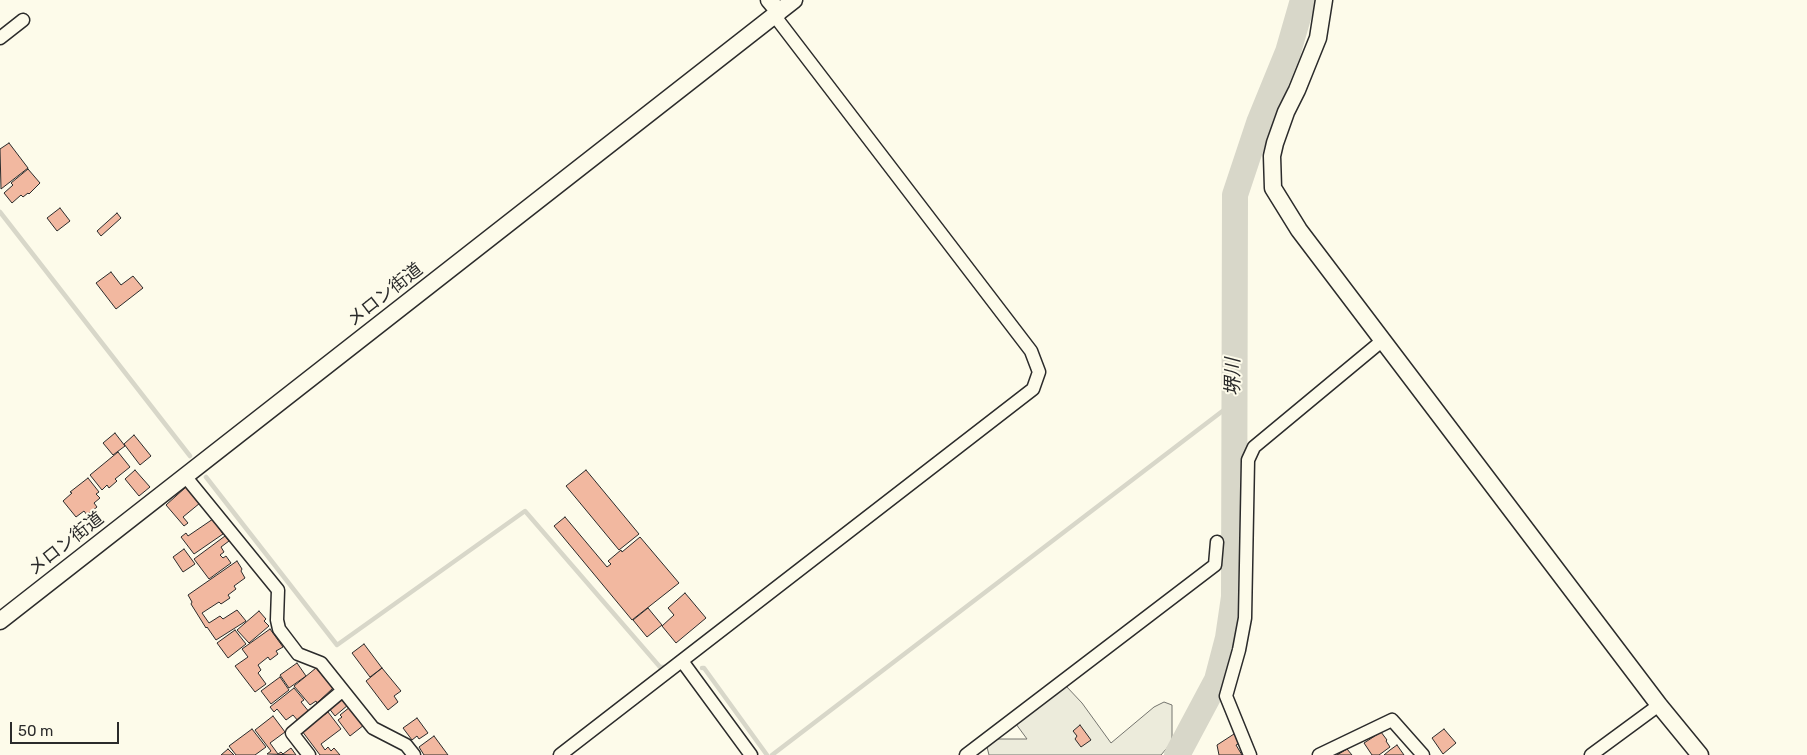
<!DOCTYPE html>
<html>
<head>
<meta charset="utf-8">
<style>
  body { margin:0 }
  #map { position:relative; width:1807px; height:755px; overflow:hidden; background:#fdfbea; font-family:Rubik,sans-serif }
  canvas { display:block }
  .scale { position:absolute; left:10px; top:722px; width:109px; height:22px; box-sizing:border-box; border:2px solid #2b2b2b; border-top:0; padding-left:6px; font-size:15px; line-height:18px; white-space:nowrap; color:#2b2b2b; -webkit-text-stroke:4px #fdfbea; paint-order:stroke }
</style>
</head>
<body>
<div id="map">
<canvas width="1807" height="755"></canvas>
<div class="scale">50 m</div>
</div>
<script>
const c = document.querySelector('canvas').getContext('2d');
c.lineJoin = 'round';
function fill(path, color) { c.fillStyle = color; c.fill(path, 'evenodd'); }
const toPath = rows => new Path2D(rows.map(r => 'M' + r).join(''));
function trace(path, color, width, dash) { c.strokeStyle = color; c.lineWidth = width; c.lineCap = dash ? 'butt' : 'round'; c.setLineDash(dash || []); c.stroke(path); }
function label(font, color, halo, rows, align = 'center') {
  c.font = font + ' Rubik,"Noto Sans JP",sans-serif'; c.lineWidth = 4; c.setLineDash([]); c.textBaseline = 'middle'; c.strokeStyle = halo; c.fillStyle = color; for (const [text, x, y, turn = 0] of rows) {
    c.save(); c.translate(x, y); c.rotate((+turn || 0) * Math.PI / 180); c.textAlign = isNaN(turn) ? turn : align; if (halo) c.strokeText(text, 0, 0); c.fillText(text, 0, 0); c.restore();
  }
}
const green = toPath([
  [1066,686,1082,703,1111,743,1154,707,1164,702,1172,705,1172,742,1161,755,989,755,987,747,997,739,1027,739,1016,724,1066,686]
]);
fill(green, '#ecebdb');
trace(green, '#74746e', 1);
trace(toPath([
  [0,212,190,456],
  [206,477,337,645,525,511,660,667,668,667],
  [702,668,704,668,767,755],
  [772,755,1233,403]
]), '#d8d7c9', 4.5);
trace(toPath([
  [1177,755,1217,680,1228,638,1234,597,1235,195,1259,123,1288,52,1303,0]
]), '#d8d7c9', 26);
const building = toPath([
  [9,143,28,168,1,189,0,149,9,143],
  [28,169,40,183,29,194,28,193,23,197,21,195,12,203,4,193,13,185,11,183,28,169],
  [60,208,70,221,57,231,47,218,60,208],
  [117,213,121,218,101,236,97,231,117,213],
  [111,272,121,285,133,276,143,288,116,309,96,283,111,272],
  [115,433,125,446,113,455,103,443,115,433],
  [134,435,151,456,140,465,124,444,134,435],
  [118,452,130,467,115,479,117,481,109,488,107,485,102,490,90,475,118,452],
  [135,470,150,487,139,496,125,479,135,470],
  [586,470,639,534,619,550,566,486,586,470],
  [88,478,99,492,96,494,100,498,94,503,97,507,87,515,84,511,76,517,63,501,72,493,70,492,88,478],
  [186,487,200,503,183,517,188,523,184,526,166,505,186,487],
  [565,517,607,567,611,564,608,561,621,550,622,552,640,537,679,583,632,620,554,526,565,517],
  [213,519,223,534,194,554,181,537,186,533,188,536,213,519],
  [225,536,229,541,221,547,224,552,220,555,223,558,226,556,231,563,209,579,194,559,225,536],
  [184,549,195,564,183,572,173,557,184,549],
  [237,561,242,569,241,571,245,578,234,586,236,589,228,595,230,598,221,604,219,602,202,613,209,623,220,616,223,619,237,610,246,621,216,640,207,627,206,628,191,604,192,602,188,595,237,561],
  [685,593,706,618,676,643,662,626,674,615,668,608,685,593],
  [648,608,662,625,647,637,633,620,648,608],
  [259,611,266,619,264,621,269,626,249,643,237,630,259,611],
  [270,629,283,647,276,651,278,654,270,660,268,657,258,665,261,670,258,673,266,684,255,692,235,666,248,657,242,649,270,629],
  [235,630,246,644,228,658,217,643,235,630],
  [364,644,382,668,370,677,352,653,364,644],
  [297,663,306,676,289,688,280,675,297,663],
  [316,668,333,688,317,703,316,701,310,705,294,686,316,668],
  [382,668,401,691,394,696,398,702,388,710,366,681,382,668],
  [280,677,289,690,271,704,261,691,280,677],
  [294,688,304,700,301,702,310,713,299,722,293,715,286,720,277,709,274,712,270,707,294,688],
  [341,697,348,705,335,716,328,707,341,697],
  [350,707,364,725,350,736,338,720,342,717,340,715,350,707],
  [328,712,341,729,321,744,325,750,328,747,331,751,334,748,340,755,320,755,302,731,328,712],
  [273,716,285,732,270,743,278,754,281,752,283,754,291,748,296,755,267,754,271,751,255,730,273,716],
  [417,718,428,733,419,739,417,736,412,740,403,728,417,718],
  [1080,725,1091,740,1081,747,1075,739,1077,736,1073,731,1080,725],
  [252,729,266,747,255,755,236,755,229,746,252,729],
  [1444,729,1456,743,1443,754,1432,738,1444,729],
  [1381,732,1387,740,1386,741,1390,747,1379,755,1372,755,1364,743,1381,732],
  [1234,734,1240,743,1236,745,1242,755,1219,755,1217,745,1234,734],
  [434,736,448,755,424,755,419,747,434,736],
  [1397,745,1404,755,1384,755,1390,750,1397,745],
  [228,749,234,755,221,755,228,749],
  [1347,749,1352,755,1337,755,1347,749]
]);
fill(building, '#f2b8a0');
trace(building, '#2b2b2b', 1);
const minor = toPath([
  [0,38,23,20],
  [185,476,278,590,277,620,279,629,298,654,321,663,373,728,406,745,414,755],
  [682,661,751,755],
  [309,755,292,733,342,691],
  [560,755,1033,389,1039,372,1031,351,774,15],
  [966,755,1215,565,1217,542],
  [1250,755,1226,696,1239,650,1245,618,1248,460,1254,447,1383,340],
  [1319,755,1392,720,1423,755],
  [1591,755,1659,705]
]);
const tertiary = toPath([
  [769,0,779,12],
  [1324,0,1318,38,1297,90,1286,112,1275,143,1272,156,1273,188,1299,230,1659,705,1700,755],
  [0,621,794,0]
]);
trace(minor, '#2b2b2b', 15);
trace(tertiary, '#2b2b2b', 19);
trace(minor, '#fdfbea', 12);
trace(tertiary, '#fdfbea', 16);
label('18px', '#2b2b2b', '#fdfbea', [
  ["メロン街道",385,295,-38],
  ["メロン街道",66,544,-38]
]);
label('italic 19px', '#2b2b2b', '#fdfbea', [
  ["堺川",1234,377,-90]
]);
</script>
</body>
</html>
